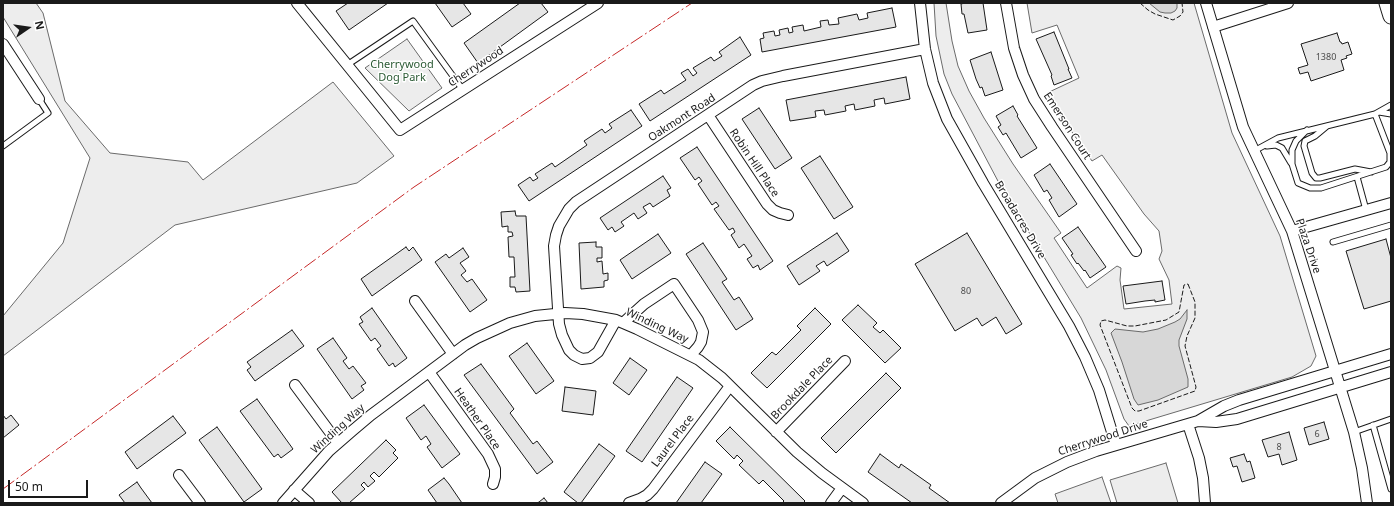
<!DOCTYPE html>
<html>
<head>
<meta charset="utf-8">
<style>
  body { margin:0 }
  #map { position:relative; width:1394px; height:506px; overflow:hidden; background:#fff; font-family:"Noto Sans",sans-serif }
  canvas { display:block }
  .frame { position:absolute; inset:0; border:4px solid #1a1a1a; pointer-events:none }
  .north { position:absolute; left:8px; top:8px; width:40px; height:40px; -webkit-text-stroke:3px #fff; paint-order:stroke; rotate:77deg; font-size:11px; font-weight:700; line-height:16px; text-align:center; color:#1a1a1a }
  .north::after { content:''; display:block; margin:auto; width:14px; height:18px; background:#1a1a1a; clip-path:polygon(50% 0,100% 100%,50% 72%,0 100%) }
  .scale { position:absolute; left:8px; top:480px; width:80px; height:18px; box-sizing:border-box; border:2px solid #1a1a1a; border-top:0; padding-left:5px; font-size:12px; line-height:14px; white-space:nowrap; color:#1a1a1a; -webkit-text-stroke:3px #fff; paint-order:stroke }
</style>
</head>
<body>
<div id="map">
<canvas width="1394" height="506"></canvas>
<div class="frame"></div>
<div class="north">N</div>
<div class="scale">50 m</div>
</div>
<script>
const c = document.querySelector('canvas').getContext('2d');
c.lineJoin = 'round';
function fill(path, color) { c.fillStyle = color; c.fill(path, 'evenodd'); }
const toPath = rows => new Path2D(rows.map(r => 'M' + r).join(''));
function trace(path, color, width, dash) { c.strokeStyle = color; c.lineWidth = width; c.lineCap = dash ? 'butt' : 'round'; c.setLineDash(dash || []); c.stroke(path); }
function label(font, color, halo, rows, align = 'center') {
  c.font = font + ' "Noto Sans",sans-serif'; c.lineWidth = 3; c.setLineDash([]); c.textBaseline = 'middle'; c.strokeStyle = halo; c.fillStyle = color; for (const [text, x, y, turn = 0] of rows) {
    c.save(); c.translate(x, y); c.rotate((+turn || 0) * Math.PI / 180); c.textAlign = isNaN(turn) ? turn : align; if (halo) c.strokeText(text, 0, 0); c.fillText(text, 0, 0); c.restore();
  }
}
const built = toPath([
  [3,3,36,3,43,13,65,101,110,153,188,162,203,180,333,82,394,156,357,183,175,225,3,356,3,316,63,243,90,158,3,17,3,3],
  [934,3,946,3,952,41,958,66,969,91,984,118,1013,164,1061,233,1054,238,1087,288,1117,266,1121,268,1120,280,1124,309,1172,304,1169,280,1159,259,1162,251,1159,231,1144,214,1102,155,1092,161,1052,103,1047,93,1079,78,1057,25,1032,33,1027,3,1194,3,1232,133,1280,236,1316,356,1311,366,1292,377,1129,426,1124,419,1106,370,1081,318,999,183,952,94,944,74,936,36,934,3],
  [407,39,442,88,409,111,365,68,407,39],
  [1166,463,1178,503,1117,503,1110,480,1166,463],
  [1102,477,1111,503,1058,503,1055,494,1102,477]
]);
fill(built, '#ededed');
trace(built, '#6a6a6a', 1);
const water = toPath([
  [1149,3,1177,3,1177,8,1175,11,1171,13,1165,13,1160,12,1149,3],
  [1187,310,1187,319,1179,340,1179,346,1188,379,1188,387,1158,400,1138,405,1134,399,1122,362,1111,333,1115,329,1143,332,1158,329,1175,322,1180,319,1187,310]
]);
fill(water, '#d7d7d7');
trace(water, '#6a6a6a', 1);
const building = toPath([
  [348,3,388,3,349,30,336,11,348,3],
  [435,3,463,3,471,14,452,27,435,3],
  [520,3,541,3,548,12,478,63,464,43,520,3],
  [965,3,983,3,987,30,968,33,964,14,962,14,961,4,965,3],
  [892,8,896,27,762,52,760,39,764,38,763,33,774,31,775,36,780,35,779,30,788,28,789,33,793,32,792,27,803,25,804,31,821,27,820,21,828,20,829,25,839,24,838,18,857,14,859,20,868,18,867,13,892,8],
  [1054,32,1069,69,1068,69,1072,78,1054,85,1051,76,1052,75,1036,39,1054,32],
  [1337,33,1340,42,1341,42,1342,44,1348,42,1352,54,1346,56,1347,58,1341,60,1344,70,1311,81,1308,72,1300,74,1298,68,1308,65,1301,44,1337,33],
  [740,37,751,55,650,121,639,104,661,90,664,94,686,80,681,73,688,69,693,76,697,73,693,68,711,57,714,61,722,56,719,52,740,37],
  [991,52,1003,90,985,96,982,87,980,88,976,79,970,60,991,52],
  [906,77,910,99,885,104,884,98,874,100,875,106,855,110,854,104,845,106,846,111,825,115,824,110,815,111,816,117,790,121,786,100,906,77],
  [1013,106,1018,115,1017,116,1037,148,1021,158,1006,133,1003,135,998,127,1001,125,996,116,1013,106],
  [759,108,792,158,775,169,742,119,759,108],
  [631,110,642,126,529,201,518,185,530,177,533,181,538,178,535,174,552,163,555,167,587,145,584,141,602,129,605,133,612,128,609,124,631,110],
  [697,147,773,261,760,270,758,265,753,268,747,259,752,256,744,244,739,248,731,235,735,232,733,228,729,230,714,209,719,206,716,202,712,205,698,184,702,181,699,177,695,180,680,158,697,147],
  [820,156,853,207,834,219,801,168,820,156],
  [1050,164,1077,204,1059,217,1049,200,1052,198,1047,190,1044,192,1034,175,1050,164],
  [663,176,671,188,667,190,670,196,653,207,650,203,643,207,647,213,638,219,634,213,621,222,624,226,615,232,612,227,608,230,600,218,663,176],
  [515,211,516,216,526,216,530,291,516,292,515,287,510,287,510,277,515,277,514,257,509,257,508,237,513,236,512,232,508,232,508,226,502,227,501,212,515,211],
  [1078,227,1106,267,1090,278,1085,270,1084,271,1078,263,1077,264,1071,255,1073,254,1062,238,1078,227],
  [837,233,849,251,827,266,824,261,816,266,820,271,799,285,787,266,837,233],
  [967,233,1022,324,1006,334,996,317,982,326,977,318,955,331,915,264,967,233],
  [658,234,671,253,632,279,620,260,658,234],
  [1386,239,1391,258,1391,301,1364,309,1346,251,1386,239],
  [596,242,596,247,602,247,602,258,597,258,597,262,602,261,603,274,608,273,608,280,604,281,604,287,581,289,579,243,596,242],
  [703,243,727,279,722,282,734,300,739,297,753,319,736,330,686,254,703,243],
  [406,247,409,251,413,247,422,260,372,296,361,279,406,247],
  [463,248,469,257,460,263,466,271,461,275,467,282,472,279,487,300,470,312,435,262,446,254,449,258,463,248],
  [1162,281,1165,300,1155,302,1155,300,1145,301,1126,304,1123,286,1162,281],
  [858,305,877,323,873,327,880,333,883,330,901,348,885,363,842,320,858,305],
  [372,308,407,358,395,367,393,363,389,366,377,349,381,346,375,338,371,341,359,324,363,322,360,317,372,308],
  [815,308,831,324,767,388,751,373,772,352,776,355,801,330,797,326,815,308],
  [292,330,304,346,255,381,247,370,251,367,247,362,292,330],
  [333,338,347,358,343,361,349,369,353,366,366,383,361,386,364,390,352,399,317,349,333,338],
  [527,343,554,381,536,394,509,356,527,343],
  [630,358,647,370,629,395,613,383,630,358],
  [481,364,514,409,510,413,533,444,537,441,553,462,537,474,464,375,481,364],
  [886,373,901,388,836,453,821,438,886,373],
  [677,377,693,388,642,462,626,451,677,377],
  [565,387,596,391,593,415,562,411,565,387],
  [257,399,293,449,281,458,278,454,274,457,240,411,257,399],
  [424,405,460,454,442,468,427,447,431,444,426,436,421,440,406,418,424,405],
  [3,415,6,419,11,415,19,425,3,438,3,415],
  [173,416,186,433,137,469,125,452,173,416],
  [1324,422,1329,439,1309,445,1304,428,1324,422],
  [217,427,262,489,244,502,199,440,217,427],
  [730,427,805,501,803,503,782,503,784,501,763,480,759,484,739,465,743,461,737,455,734,459,716,441,730,427],
  [1289,432,1297,460,1282,465,1279,454,1268,457,1262,440,1289,432],
  [386,440,396,450,393,453,398,458,379,477,374,472,370,476,375,481,368,487,364,482,361,485,365,489,349,503,342,503,332,492,386,440],
  [599,444,615,456,581,503,578,503,564,492,599,444],
  [880,454,899,468,901,464,931,485,929,488,950,503,912,503,868,472,880,454],
  [1244,454,1247,462,1250,461,1255,478,1242,482,1237,466,1233,467,1230,458,1244,454],
  [705,462,722,474,701,503,676,503,705,462],
  [444,478,449,484,462,503,437,503,428,490,444,478],
  [137,482,141,488,152,503,125,503,119,495,137,482],
  [544,498,548,503,537,503,539,502,544,498]
]);
fill(building, '#e6e6e6');
trace(building, '#1a1a1a', 1);
const service = toPath([
  [347,65,413,21,463,90],
  [1379,112,1391,114],
  [1327,126,1315,136,1305,141,1304,146,1312,173,1316,178,1320,178,1355,169,1371,172],
  [1307,130,1296,141,1292,150,1292,164,1298,183,1310,188,1321,188,1386,167,1390,162,1390,153,1375,114],
  [3,146,48,113,39,99],
  [1267,146,1276,145,1282,148,1291,163],
  [1254,151,1278,138,1375,114,1391,105],
  [1357,177,1366,210],
  [1333,242,1391,225],
  [1373,425,1391,489],
  [1354,432,1391,419]
]);
const minor = toPath([
  [297,3,400,130,598,3],
  [920,3,925,49,933,83,947,119,983,183,1069,326,1085,357,1099,390,1116,445],
  [1006,3,1014,48,1023,75,1034,99,1052,127,1136,251],
  [1206,3,1243,127,1292,231,1354,432,1362,468,1367,503],
  [1213,27,1288,3],
  [3,44,39,99],
  [708,115,767,204,773,210,780,213,788,215],
  [1292,231,1391,203],
  [415,301,453,354],
  [616,320,598,352,590,358,582,359,574,355,569,350,562,335,559,324,554,246,556,235,559,226,569,209,576,202,753,85,762,81,783,76,925,49],
  [623,323,644,304,674,284,698,320,703,332,701,342,698,347,691,355],
  [429,372,488,454,495,469,495,477,493,484],
  [295,385,338,443],
  [1198,421,1216,422,1237,419,1391,372],
  [1188,424,1199,458,1203,478,1205,503],
  [776,432,845,361],
  [179,475,200,503],
  [294,490,309,503],
  [283,503,329,451,352,431,371,415,465,345,477,338,510,323,535,316,565,313,583,314,616,320,637,329,699,360,722,378,797,452,822,473,863,503],
  [629,503,640,499,647,495,653,489,730,386],
  [831,503,842,488],
  [1001,503,1035,478,1067,462,1096,451,1198,421,1224,406,1239,400,1391,354]
]);
const primary = toPath([
  [1387,3,1391,16]
]);
trace(service, '#1a1a1a', 7);
trace(minor, '#1a1a1a', 12);
trace(primary, '#1a1a1a', 17);
trace(service, '#fff', 5);
trace(minor, '#fff', 10);
trace(primary, '#fff', 15);
trace(toPath([
  [1140,3,1148,10,1155,14,1173,20,1180,16,1183,12,1182,3],
  [1188,284,1195,302,1195,318,1187,336,1185,346,1196,387,1195,391,1139,411,1135,411,1132,408,1100,325,1101,321,1105,320,1127,326,1135,326,1166,320,1179,312,1184,285,1188,284]
]), '#1a1a1a', 1, [5, 2]);
trace(toPath([
  [3,489,414,187,692,3]
]), '#c62828', 1, [14, 3, 2, 3]);
label('9px', '#4d4d4d', null, [
  ["1380",1326,57],
  ["80",966,291],
  ["6",1317,434],
  ["8",1279,447]
]);
label('11px', '#2b5a34', '#fff', [
  ["Cherrywood",402,65],
  ["Dog Park",402,78]
]);
label('11px', '#1a1a1a', '#fff', [
  ["Cherrywood",476,67,-33],
  ["Oakmont Road",682,118,-33],
  ["Emerson Court",1067,126,57],
  ["Robin Hill Place",754,163,56],
  ["Broadacres Drive",1020,220,59],
  ["Plaza Drive",1308,246,71],
  ["Winding Way",657,326,25],
  ["Brookdale Place",802,388,-46],
  ["Heather Place",477,419,55],
  ["Winding Way",338,429,-42],
  ["Cherrywood Drive",1103,438,-18],
  ["Laurel Place",673,441,-53]
]);
</script>
</body>
</html>
